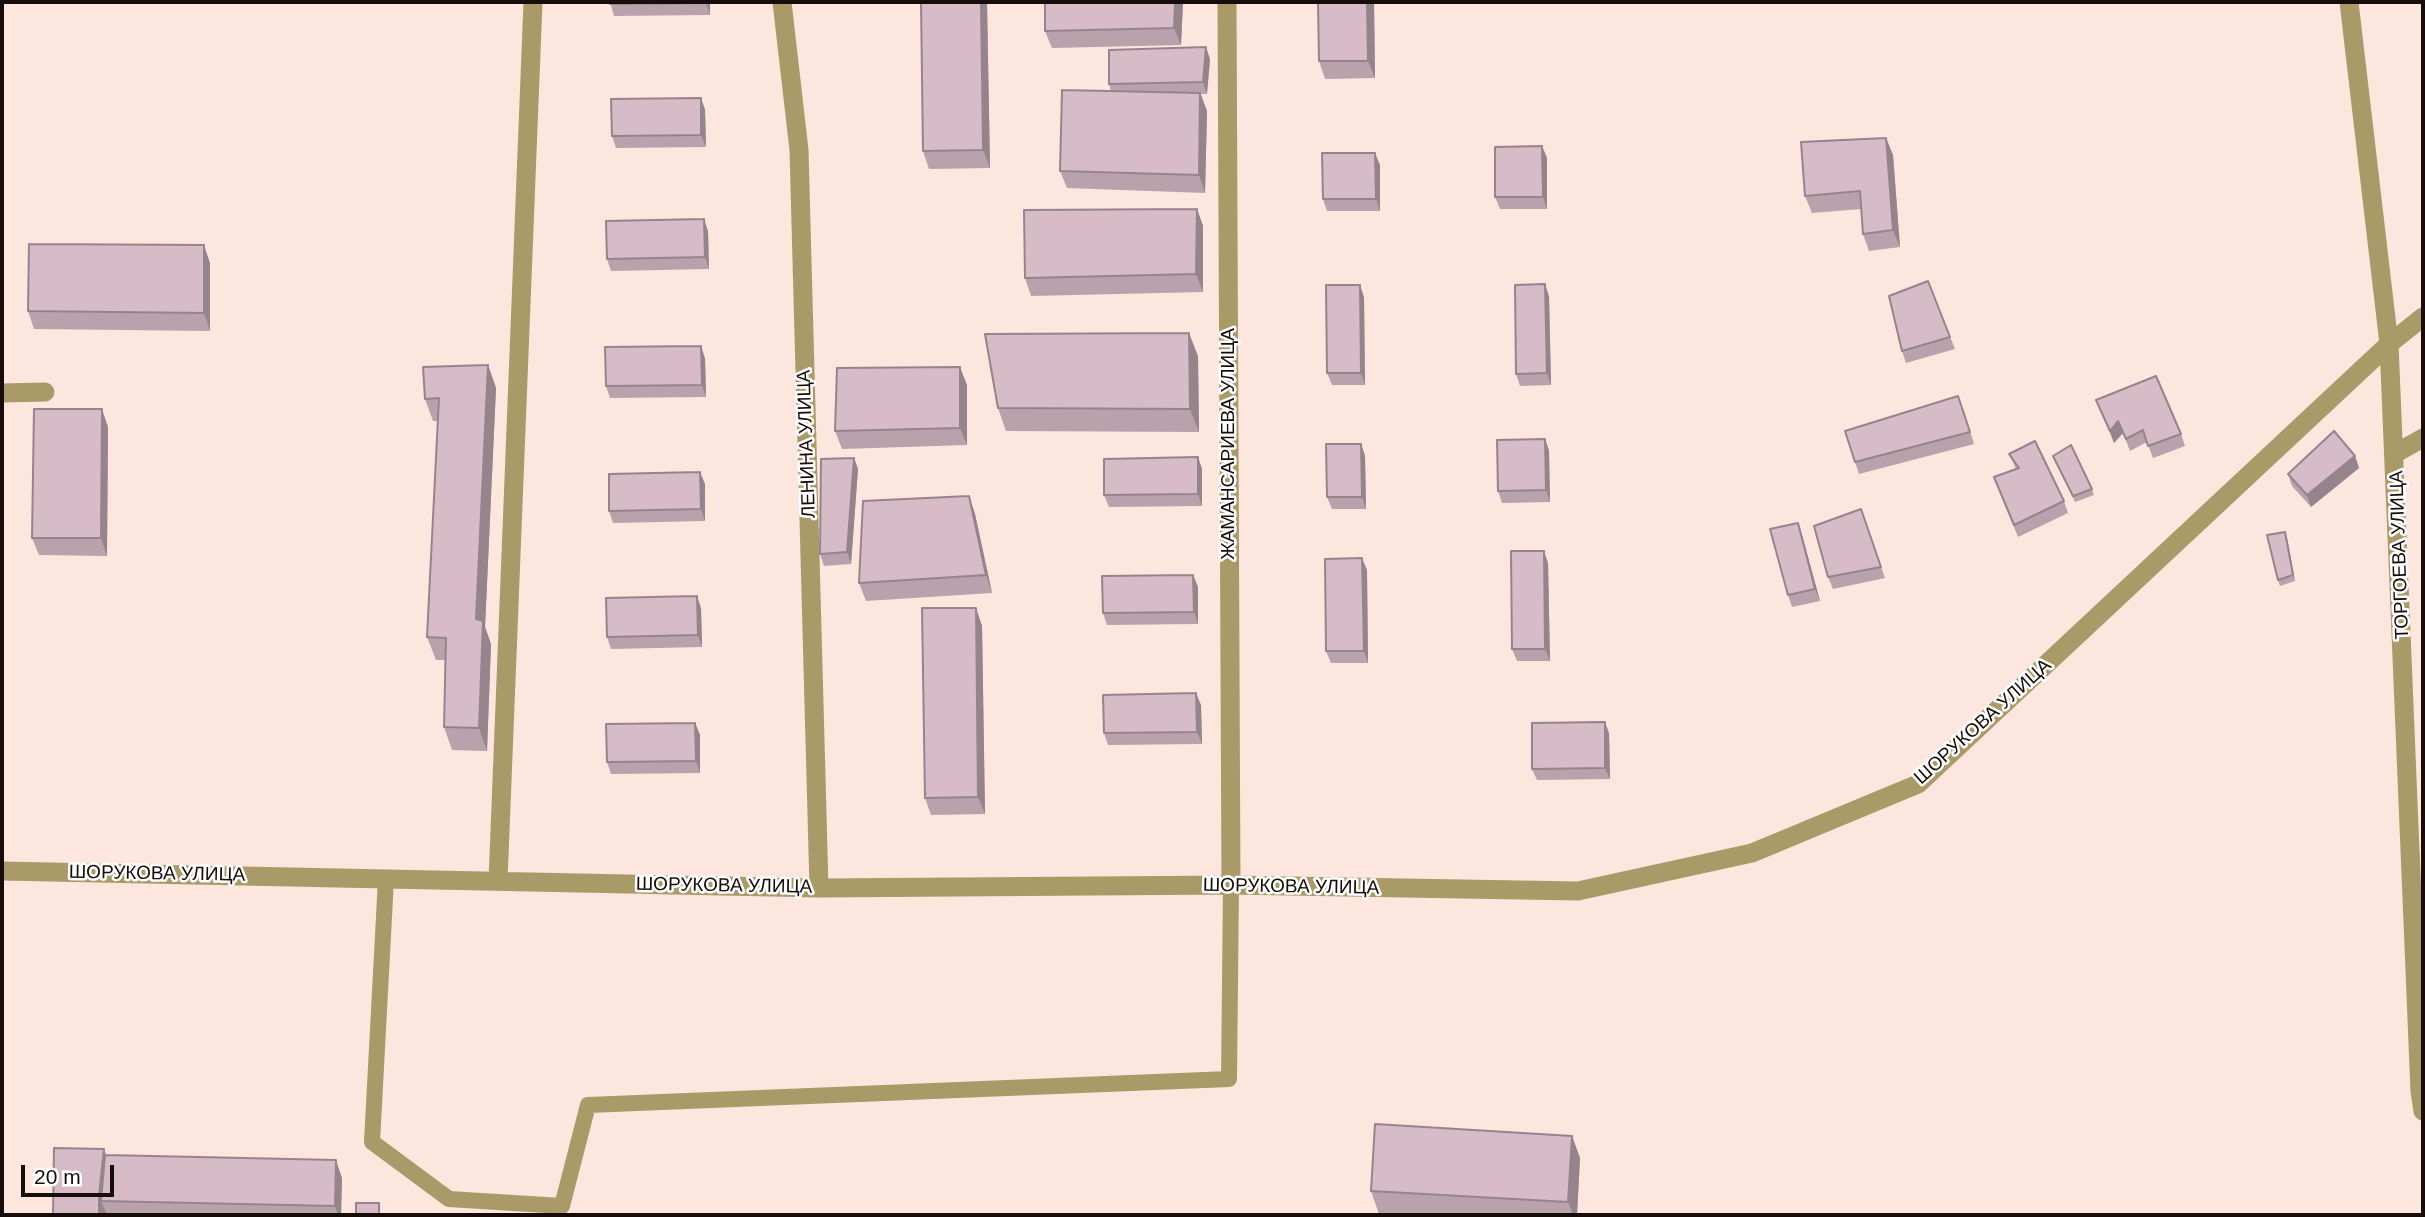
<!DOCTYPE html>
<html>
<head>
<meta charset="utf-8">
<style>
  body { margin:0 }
  #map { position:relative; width:2425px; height:1217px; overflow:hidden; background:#fde6de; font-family:Arial,sans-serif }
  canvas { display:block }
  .frame { position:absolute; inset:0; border:4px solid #160d0a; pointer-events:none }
  .scale { position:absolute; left:21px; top:1165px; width:93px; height:32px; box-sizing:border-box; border:4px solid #160d0a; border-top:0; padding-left:9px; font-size:21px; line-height:24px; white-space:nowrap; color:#160d0a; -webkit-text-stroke:5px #fff; paint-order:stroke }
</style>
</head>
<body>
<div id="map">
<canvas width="2425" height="1217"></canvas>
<div class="frame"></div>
<div class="scale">20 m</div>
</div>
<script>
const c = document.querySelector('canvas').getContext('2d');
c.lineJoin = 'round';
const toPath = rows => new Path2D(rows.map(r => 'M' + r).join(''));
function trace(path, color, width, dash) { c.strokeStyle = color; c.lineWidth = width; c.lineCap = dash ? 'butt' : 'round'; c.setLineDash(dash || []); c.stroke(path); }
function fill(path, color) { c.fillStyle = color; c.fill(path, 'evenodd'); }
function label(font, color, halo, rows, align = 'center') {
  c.font = font + ' Arial,sans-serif'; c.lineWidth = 5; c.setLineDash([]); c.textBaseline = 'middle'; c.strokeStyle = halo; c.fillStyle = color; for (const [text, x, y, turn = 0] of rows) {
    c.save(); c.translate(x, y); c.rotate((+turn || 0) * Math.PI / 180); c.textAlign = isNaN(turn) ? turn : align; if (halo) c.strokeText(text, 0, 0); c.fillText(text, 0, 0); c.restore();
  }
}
trace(toPath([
  [386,879,372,1142,449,1199,562,1206,588,1105,1229,1079,1231,885]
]), '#aa9a68', 16);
trace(toPath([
  [782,2,799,150,819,888],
  [1227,2,1231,885],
  [2349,2,2389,344,2420,1091,2423,1111],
  [2,393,45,392],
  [2396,453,2423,438],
  [2,871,819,888,1231,885,1578,891,1752,853,1918,784,2389,344,2423,317],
  [498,881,533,2]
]), '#aa9a68', 19);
fill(toPath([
  [610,2,710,2,710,15,614,16],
  [921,2,987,2,990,168,929,169,923,151],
  [1045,2,1183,2,1181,45,1052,48,1045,31],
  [1318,2,1374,2,1375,78,1325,79,1319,61],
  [1210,59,1207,94,1201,94,1207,111,1205,193,1067,188,1060,171,1111,91,1109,84],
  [701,98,705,110,706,147,616,148,612,136],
  [1886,138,1893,155,1900,247,1869,251,1863,234,1861,209,1812,213,1805,196],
  [1542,146,1547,158,1547,209,1500,209,1495,197],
  [1380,165,1380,211,1327,211,1323,199],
  [1197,209,1203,226,1203,292,1031,296,1025,278],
  [708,231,709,269,611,271,607,259],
  [210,263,210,331,34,329,28,311],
  [1928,281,1955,349,1906,363,1902,351],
  [1549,296,1551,385,1520,386,1516,374],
  [1364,297,1365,385,1332,385,1327,373],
  [1198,356,1199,432,1006,431,998,408],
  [705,358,706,397,610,398,606,386],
  [488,365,496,388,485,627,491,644,487,751,452,750,444,727,445,660,436,660,427,637,438,421,433,421,425,399],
  [967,385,967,445,842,449,835,431],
  [2096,400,2181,434,2185,446,2153,458,2147,442,2130,451,2123,433,2114,443],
  [1963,408,1974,444,1859,474,1845,431],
  [108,427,107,556,39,555,32,538],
  [1545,439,1549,451,1550,502,1502,503,1498,491],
  [1361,444,1365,456,1366,509,1332,509,1327,497],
  [2009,454,2064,501,2068,513,2018,537,1994,477,2016,469],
  [2053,456,2092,489,2094,495,2075,502],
  [2355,456,2359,468,2311,507,2292,486,2288,474],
  [1198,457,1202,469,1202,506,1109,507,1104,495],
  [854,458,858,469,851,564,824,566,820,554],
  [705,484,705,521,613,523,609,511],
  [969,496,975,514,992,593,866,601,859,583],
  [1861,509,1885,578,1833,589,1828,577],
  [2285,532,2287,538,2295,581,2280,586,2278,580],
  [1802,535,1820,601,1792,607,1788,595],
  [1548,563,1550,661,1517,661,1512,649],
  [1367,570,1368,663,1331,663,1326,651],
  [1193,575,1198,587,1198,624,1107,625,1103,613],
  [701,608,702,647,611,649,607,637],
  [976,608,982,626,985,814,931,815,925,798],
  [1201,705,1202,744,1108,745,1104,733],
  [695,723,700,735,700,773,611,774,607,762],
  [1609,733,1610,779,1537,780,1532,769],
  [1572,1136,1580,1158,1577,1215,1402,1215,1379,1214,1371,1191],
  [106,1155,342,1178,341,1215,53,1215]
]), '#b9a2ac');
fill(toPath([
  [706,2,710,2,710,15,706,3],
  [981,2,987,2,990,168,983,150],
  [1175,2,1183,2,1181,45,1174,28],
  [1367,2,1374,2,1375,78,1368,61],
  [1206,47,1210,59,1207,94,1203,82],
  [1200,93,1207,111,1205,193,1199,175],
  [701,98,705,110,706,147,701,135],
  [1886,138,1893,155,1900,247,1893,230],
  [1542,146,1547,158,1547,209,1543,197],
  [1375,153,1380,165,1380,211,1376,199],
  [1197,209,1203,226,1203,292,1196,274],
  [704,219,708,231,709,269,705,257],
  [204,245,210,263,210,331,204,313],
  [1545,284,1549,296,1551,385,1547,373],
  [1360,285,1364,297,1365,385,1361,373],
  [1189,333,1198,356,1199,432,1190,409],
  [701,346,705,358,706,397,702,385],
  [488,365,496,388,485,627,491,644,487,751,479,728,476,619],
  [960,367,967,385,967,445,960,428],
  [102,409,108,427,107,556,101,538],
  [2118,421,2123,433,2114,443,2110,431],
  [1545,439,1549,451,1550,502,1546,490],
  [1361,444,1365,456,1366,509,1362,497],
  [2355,456,2359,468,2311,507,2307,495],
  [1198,457,1202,469,1202,506,1198,494],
  [854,458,858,469,851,564,847,552],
  [700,472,705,484,705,521,701,509],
  [969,496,975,514,992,593,986,575],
  [1798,523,1802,535,1820,601,1815,589],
  [2285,532,2287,538,2295,581,2293,575],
  [1544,551,1548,563,1550,661,1545,649],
  [1362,558,1367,570,1368,663,1364,651],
  [1193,575,1198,587,1198,624,1194,612],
  [697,596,701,608,702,647,698,635],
  [976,608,982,626,985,814,978,797],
  [1196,693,1201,705,1202,744,1197,732],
  [1605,722,1609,733,1610,779,1605,768],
  [695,723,700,735,700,773,696,761],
  [1572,1136,1580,1158,1577,1215,1573,1215,1568,1202],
  [104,1149,112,1172,101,1201,107,1215,99,1215,99,1195],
  [336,1160,342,1178,341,1215,338,1215,335,1206]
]), '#96848c');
const building = toPath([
  [610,2,706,2,706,3,610,4,610,2],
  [921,2,981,2,983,150,923,151,921,2],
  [1045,2,1175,2,1174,28,1045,31,1045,2],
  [1318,2,1367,2,1368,61,1319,61,1318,2],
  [1206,47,1203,82,1109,84,1109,50,1206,47],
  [1062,90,1200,93,1199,175,1060,171,1062,90],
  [701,98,701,135,612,136,611,99,701,98],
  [1886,138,1893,230,1863,234,1860,191,1805,196,1801,142,1886,138],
  [1542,146,1543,197,1495,197,1495,147,1542,146],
  [1322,153,1375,153,1376,199,1323,199,1322,153],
  [1197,209,1196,274,1025,278,1024,210,1197,209],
  [704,219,705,257,607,259,606,221,704,219],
  [29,244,204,245,204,313,28,311,29,244],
  [1928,281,1950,337,1902,351,1889,296,1928,281],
  [1545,284,1547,373,1516,374,1515,285,1545,284],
  [1326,285,1360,285,1361,373,1327,373,1326,285],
  [1189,333,1190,409,998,408,985,334,1189,333],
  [701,346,702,385,606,386,605,347,701,346],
  [488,365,476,619,483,621,479,728,444,727,446,638,427,637,439,398,425,399,423,367,488,365],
  [960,367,960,428,835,431,837,368,960,367],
  [2156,376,2181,434,2148,446,2143,430,2126,439,2118,421,2110,431,2096,400,2156,376],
  [1958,396,1970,432,1855,462,1845,431,1958,396],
  [34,409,102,409,101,538,32,538,34,409],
  [2334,431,2355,456,2307,495,2288,474,2334,431],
  [1545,439,1546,490,1498,491,1497,440,1545,439],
  [2035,441,2064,501,2014,525,1994,477,2019,468,2009,454,2035,441],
  [1326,444,1361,444,1362,497,1327,497,1326,444],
  [2071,445,2092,489,2073,496,2053,456,2071,445],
  [1198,457,1198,494,1104,495,1104,459,1198,457],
  [854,458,847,552,820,554,821,459,854,458],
  [700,472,701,509,609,511,609,474,700,472],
  [969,496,986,575,859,583,863,501,969,496],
  [1861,509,1881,567,1828,577,1814,526,1861,509],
  [1798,523,1815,589,1788,595,1770,529,1798,523],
  [2285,532,2293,575,2278,580,2267,535,2285,532],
  [1511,551,1544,551,1545,649,1512,649,1511,551],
  [1362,558,1364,651,1326,651,1325,559,1362,558],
  [1193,575,1194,612,1103,613,1102,576,1193,575],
  [697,596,698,635,607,637,606,598,697,596],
  [922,608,976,608,978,797,925,798,922,608],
  [1196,693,1197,732,1104,733,1103,695,1196,693],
  [1605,722,1605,768,1532,769,1532,723,1605,722],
  [695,723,696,761,607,762,606,724,695,723],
  [1375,1124,1572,1136,1568,1202,1371,1191,1375,1124],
  [54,1148,104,1149,99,1195,99,1215,53,1215,54,1148],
  [105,1155,336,1160,335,1206,101,1201,105,1155],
  [356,1203,379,1203,379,1215,356,1215,356,1203]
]);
fill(building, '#d7bcc8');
trace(building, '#96848c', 2);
label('19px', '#160d0a', '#fff', [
  ["ЛЕНИНА УЛИЦА",807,444,-92],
  ["ЖАМАНСАРИЕВА УЛИЦА",1229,444,-90],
  ["ТОРГОЕВА УЛИЦА",2400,555,-92],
  ["ШОРУКОВА УЛИЦА",1983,722,-42],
  ["ШОРУКОВА УЛИЦА",157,874,1],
  ["ШОРУКОВА УЛИЦА",724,886,1],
  ["ШОРУКОВА УЛИЦА",1291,887,1]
]);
</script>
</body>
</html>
